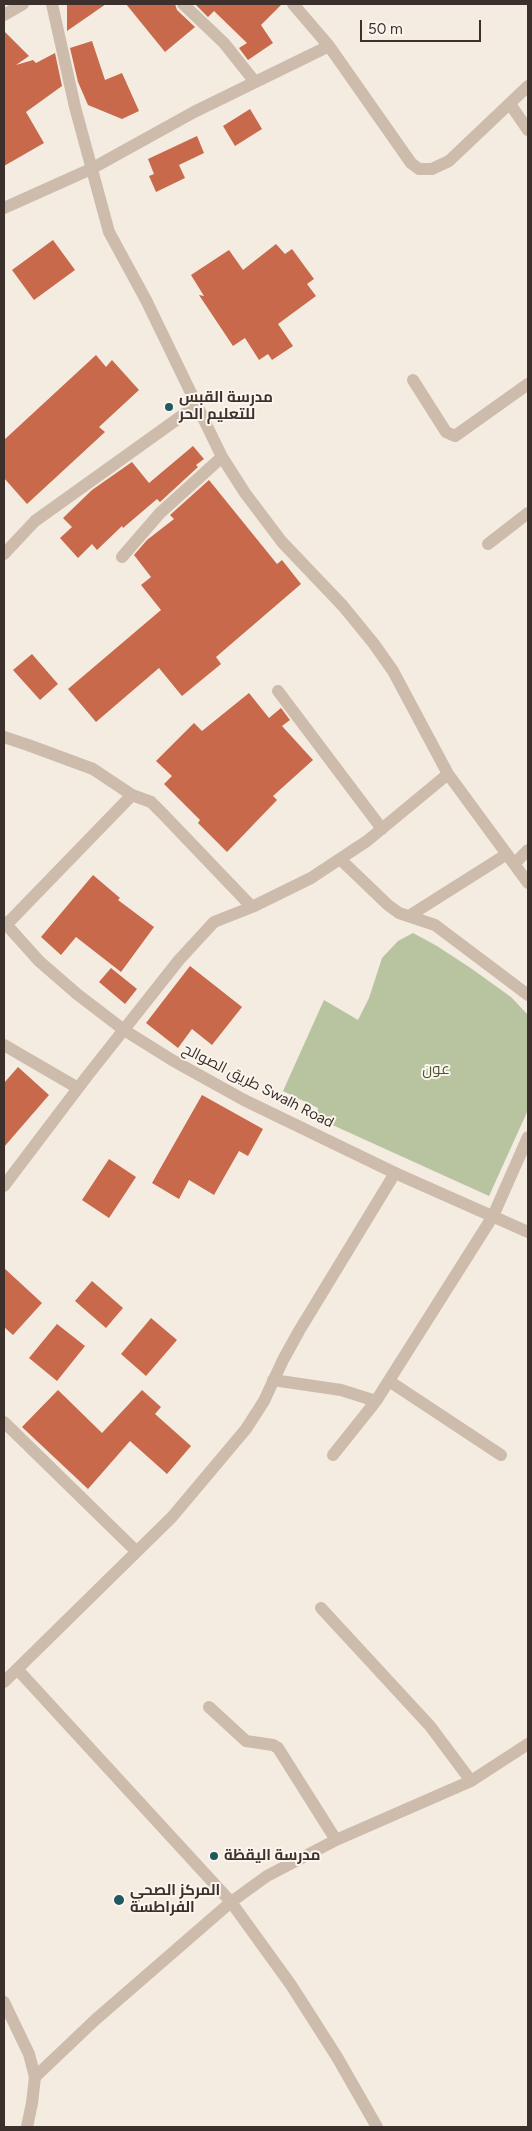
<!DOCTYPE html>
<html>
<head>
<meta charset="utf-8">
<style>
  body { margin:0 }
  #map { position:relative; width:532px; height:2131px; overflow:hidden; background:#f4ebe1; font-family:Figtree,sans-serif }
  canvas { display:block }
  .frame { position:absolute; inset:0; border:5px solid #3b302b; pointer-events:none }
  .scale { position:absolute; left:360px; top:20px; width:121px; height:22px; box-sizing:border-box; border:2px solid #3b302b; border-top:0; padding-left:6px; font-size:15px; line-height:18px; white-space:nowrap; color:#3b302b; -webkit-text-stroke:4px #fbf5ee; paint-order:stroke }
</style>
</head>
<body>
<div id="map">
<canvas width="532" height="2131"></canvas>
<div class="frame"></div>
<div class="scale">50 m</div>
</div>
<script>
const c = document.querySelector('canvas').getContext('2d');
c.lineJoin = 'round';
function fill(path, color) { c.fillStyle = color; c.fill(path, 'evenodd'); }
const toPath = rows => new Path2D(rows.map(r => 'M' + r).join(''));
function trace(path, color, width, dash) { c.strokeStyle = color; c.lineWidth = width; c.lineCap = dash ? 'butt' : 'round'; c.setLineDash(dash || []); c.stroke(path); }
function label(font, color, halo, rows, align = 'center') {
  c.font = font + ' Figtree,Cairo,sans-serif'; c.lineWidth = 4; c.setLineDash([]); c.textBaseline = 'middle'; c.strokeStyle = halo; c.fillStyle = color; for (const [text, x, y, turn = 0] of rows) {
    c.save(); c.translate(x, y); c.rotate((+turn || 0) * Math.PI / 180); c.textAlign = isNaN(turn) ? turn : align; if (halo) c.strokeText(text, 0, 0); c.fillText(text, 0, 0); c.restore();
  }
}
fill(toPath([
  [413,933,437,946,472,969,511,997,528,1015,528,1110,489,1196,317,1118,318,1108,283,1091,324,1000,358,1020,369,998,382,958,398,941]
]), '#b8c4a0');
fill(toPath([
  [67,4,106,4,67,31],
  [126,4,175,4,177,10,195,27,165,52],
  [195,4,282,4,261,25,273,43,248,60,239,48,247,43,214,11,208,17],
  [4,31,29,56,16,65,33,60,36,63,55,53,62,86,26,112,44,143,4,166],
  [92,41,105,80,122,73,139,111,122,119,88,105,78,82,70,48],
  [250,109,262,129,235,146,223,126],
  [197,136,204,153,179,165,185,178,156,192,149,176,154,174,148,159],
  [53,240,75,270,34,300,12,270],
  [276,244,285,254,292,249,314,279,307,284,316,296,278,324,293,346,272,360,268,354,259,360,245,338,233,346,199,295,204,296,191,275,229,250,243,270],
  [96,355,106,367,112,360,139,390,99,427,105,432,27,504,4,478,4,440],
  [193,446,204,459,196,465,198,467,160,502,157,499,123,528,122,526,97,550,92,544,78,558,60,538,72,527,63,518,92,490,132,462,149,483],
  [209,480,277,564,282,560,301,584,216,657,221,664,182,696,159,668,96,722,68,689,161,610,141,585,151,577,134,555,147,540,174,519,170,515],
  [32,654,58,684,40,700,13,670],
  [249,693,269,718,281,708,290,720,282,726,313,760,273,796,277,800,227,852,198,823,200,820,164,784,172,776,156,761,194,723,202,731],
  [93,875,120,898,118,900,154,927,121,972,76,937,61,955,41,937],
  [190,966,242,1007,212,1045,192,1029,178,1048,146,1023],
  [111,968,137,989,125,1004,99,982],
  [18,1067,49,1095,4,1147,4,1083],
  [202,1095,263,1129,248,1156,239,1151,214,1195,189,1180,179,1199,152,1183],
  [109,1159,136,1177,109,1218,82,1200],
  [4,1268,42,1303,13,1335,4,1327],
  [92,1281,123,1308,106,1328,75,1301],
  [151,1318,177,1340,146,1376,121,1354],
  [57,1324,85,1346,57,1381,29,1358],
  [58,1390,102,1433,142,1390,161,1407,155,1414,191,1446,167,1474,130,1441,88,1489,22,1427]
]), '#c8694b');
trace(toPath([
  [52,4,75,107,109,232,146,300,222,457,245,493,282,542,343,606,374,644,393,671,448,774,528,883],
  [183,4,224,43,255,82],
  [293,4,329,46,411,163,419,169,432,169,449,161,528,86],
  [4,15,23,4],
  [510,104,528,130],
  [4,208,91,169,194,112,329,46],
  [413,380,446,432,455,436,528,384],
  [488,544,528,513],
  [4,554,35,521,197,405],
  [122,557,160,513,222,457],
  [278,691,382,829],
  [4,737,28,745,93,769,132,795],
  [340,859,388,905,399,913,435,925,528,995],
  [514,864,528,850],
  [409,916,507,854],
  [6,925,132,795,151,802,163,814,252,907],
  [4,1045,78,1088],
  [4,1186,88,1075,179,960,214,922,252,907,311,878,367,841,448,774],
  [273,1380,341,1390,376,1401],
  [389,1381,501,1455],
  [4,1422,136,1551],
  [333,1455,376,1401,493,1216,528,1137],
  [321,1608,430,1726,471,1781],
  [18,1670,231,1902,291,1985,337,2057,377,2127],
  [4,1682,172,1517,246,1429,264,1401,283,1360,299,1331,395,1173],
  [209,1707,246,1741,273,1745,278,1748,336,1840],
  [35,2077,95,2020,231,1902,267,1876,336,1840,471,1781,528,1744]
]), '#cdbbac', 12);
trace(toPath([
  [4,922,39,961,77,994,124,1030,172,1060,244,1100,395,1173,528,1232],
  [4,2002,29,2054,35,2077,32,2103,27,2127]
]), '#cdbbac', 12);
for (const [x, y, r, color] of [
  [169,407,5,"#1f5a5e"],
  [214,1856,5,"#1f5a5e"],
  [119,1900,6,"#1f5a5e"]
]) { const dot = new Path2D(); dot.arc(x, y, r, 0, 2 * Math.PI); c.fillStyle = color; c.fill(dot); trace(dot, '#fbf5ee', 2); }
label('bold 15px', '#3b302b', '#fbf5ee', [
  ["مدرسة القبس",179,398],
  ["للتعليم الحر",179,415],
  ["مدرسة اليقظة",224,1856],
  ["المركز الصحي",130,1891],
  ["الفراطسة",130,1908]
], 'left');
label('15px', '#4a5a2e', '#fbf5ee', [
  ["عون",436,1070]
]);
label('15px', '#3b302b', '#fbf5ee', [
  ["طريق الصوالح Swalh Road",258,1086,27]
]);
</script>
</body>
</html>
